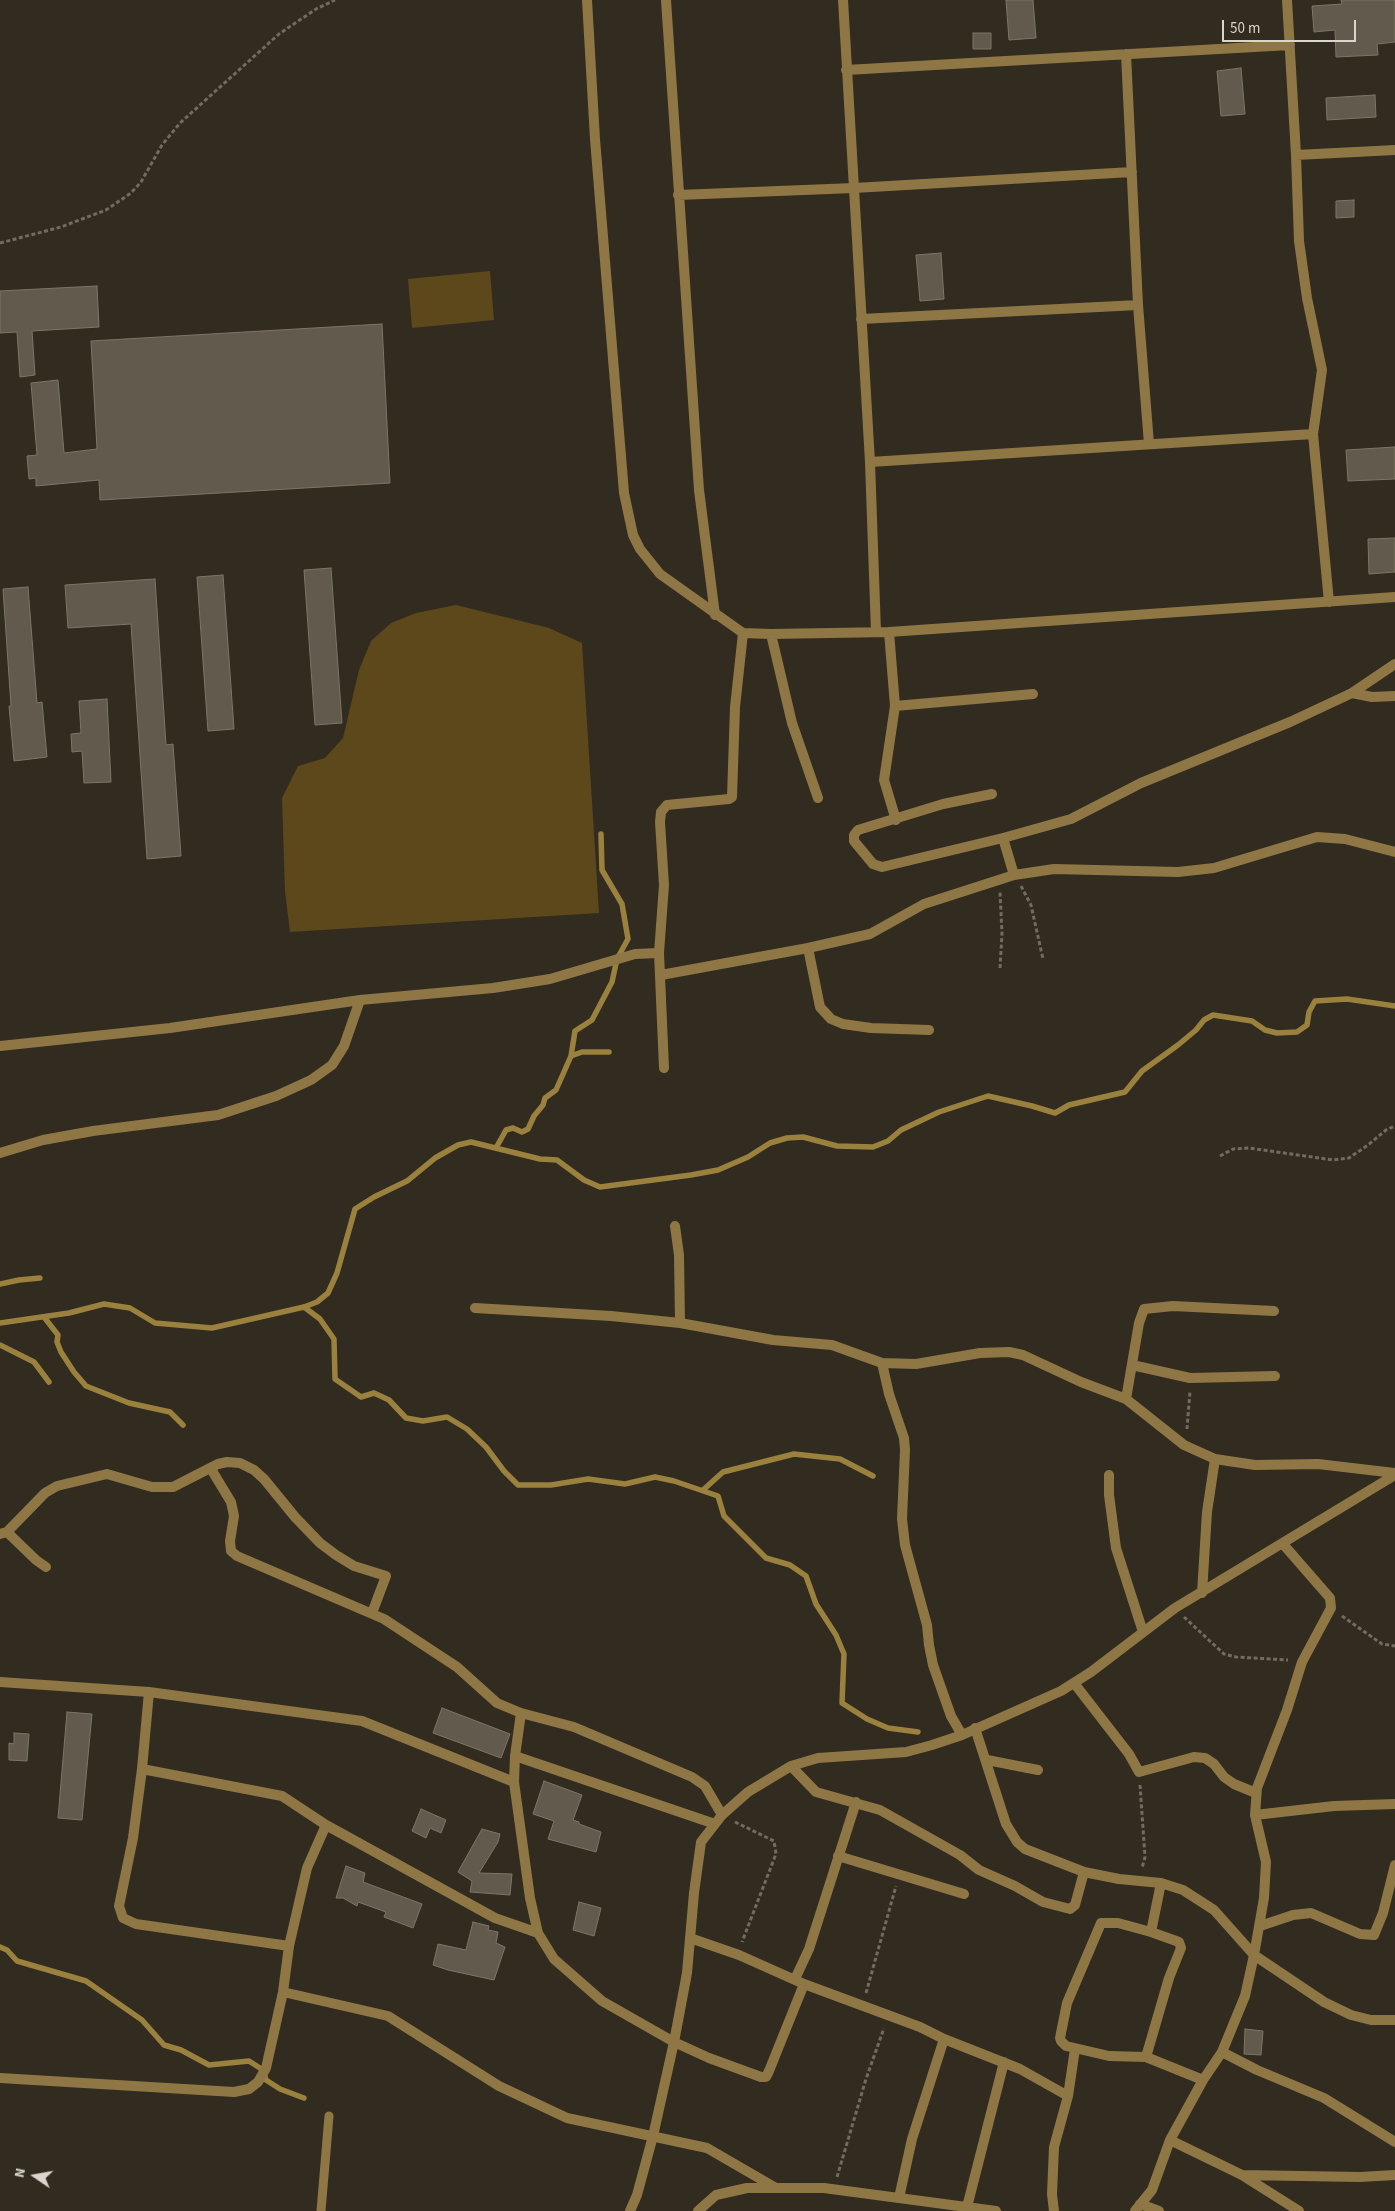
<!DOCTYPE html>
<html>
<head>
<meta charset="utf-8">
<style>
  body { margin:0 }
  #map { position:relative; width:1395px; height:2211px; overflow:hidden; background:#322b1f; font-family:"Source Sans 3",sans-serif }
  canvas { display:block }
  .north { position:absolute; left:10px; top:2151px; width:50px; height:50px; -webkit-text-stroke:4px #322b1f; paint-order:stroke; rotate:282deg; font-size:14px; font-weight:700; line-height:20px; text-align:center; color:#dad6ce }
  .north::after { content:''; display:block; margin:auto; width:18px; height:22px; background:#dad6ce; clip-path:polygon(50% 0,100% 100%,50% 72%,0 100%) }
  .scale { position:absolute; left:1222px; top:20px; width:134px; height:22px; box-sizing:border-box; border:2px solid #dad6ce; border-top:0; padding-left:6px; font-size:15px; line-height:18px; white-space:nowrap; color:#dad6ce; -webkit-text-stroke:4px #322b1f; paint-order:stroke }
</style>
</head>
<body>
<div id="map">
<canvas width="1395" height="2211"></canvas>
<div class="north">N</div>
<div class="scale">50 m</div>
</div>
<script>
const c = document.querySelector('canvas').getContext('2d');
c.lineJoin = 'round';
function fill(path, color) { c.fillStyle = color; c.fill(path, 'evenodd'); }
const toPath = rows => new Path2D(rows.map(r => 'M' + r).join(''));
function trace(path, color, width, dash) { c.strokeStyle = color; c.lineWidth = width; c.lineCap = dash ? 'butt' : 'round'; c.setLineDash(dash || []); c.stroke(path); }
fill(toPath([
  [490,271,494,320,412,328,408,279],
  [456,605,549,628,582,643,599,913,290,932,285,891,282,798,298,766,325,758,343,738,359,670,371,641,391,623,416,613]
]), '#5d481b');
trace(toPath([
  [571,1056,575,1031,592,1020,612,982,617,959,628,939,622,904,602,870,601,834],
  [496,1148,506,1130,513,1128,522,1132,528,1129,534,1116,543,1105,545,1098,556,1090,571,1056,582,1052,609,1052],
  [0,1284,19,1280,40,1278],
  [304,1307,320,1319,334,1339,335,1379,361,1397,374,1393,389,1400,406,1418,423,1421,447,1417,467,1429,486,1447,504,1471,518,1485,551,1485,588,1479,625,1484,655,1477,674,1481,718,1496,724,1516,766,1558,790,1565,806,1576,816,1604,836,1635,844,1654,842,1703,867,1719,888,1728,918,1732],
  [44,1317,58,1335,57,1342,61,1352,74,1372,86,1386,129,1403,170,1412,183,1425],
  [0,1323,69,1313,104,1304,130,1308,155,1323,212,1328,304,1307,317,1302,328,1293,337,1273,355,1209,374,1197,407,1181,435,1158,458,1145,471,1142,540,1159,557,1160,584,1180,600,1187,691,1175,718,1170,748,1157,770,1143,787,1138,803,1137,837,1146,873,1147,888,1141,901,1130,939,1112,988,1096,1032,1106,1055,1113,1069,1105,1125,1092,1142,1071,1178,1045,1196,1030,1204,1020,1213,1015,1252,1021,1265,1030,1277,1033,1297,1032,1307,1025,1309,1012,1315,1001,1347,999,1395,1006],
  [0,1345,34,1362,49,1382],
  [703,1490,723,1472,794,1454,840,1459,873,1476],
  [0,1947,7,1950,17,1961,86,1981,142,2020,164,2045,181,2050,209,2065,249,2061,263,2070,266,2080,280,2089,304,2098]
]), '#9b813e', 5.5);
const building = toPath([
  [1006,0,1033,0,1036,38,1009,40,1006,0],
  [1341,0,1395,0,1395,42,1377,44,1378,55,1336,57,1335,30,1314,32,1312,6,1342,4,1341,0],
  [973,33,991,33,991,49,973,49,973,33],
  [1241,68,1245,114,1221,116,1217,71,1241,68],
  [1375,95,1376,117,1327,120,1326,98,1375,95],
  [1354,200,1354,217,1336,218,1336,201,1354,200],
  [941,253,944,299,920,301,916,255,941,253],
  [97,286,99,327,32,331,35,375,20,377,17,332,0,333,0,291,97,286],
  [382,324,390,483,100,500,99,480,36,486,36,478,29,479,27,456,37,455,31,383,58,380,64,453,97,449,91,341,382,324],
  [1395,447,1395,479,1348,481,1346,450,1395,447],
  [1395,538,1395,572,1369,574,1368,539,1395,538],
  [331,568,342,723,315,725,304,570,331,568],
  [223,575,234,729,208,731,197,577,223,575],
  [155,579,166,745,173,744,181,856,147,859,131,624,68,628,65,585,155,579],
  [28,587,37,703,42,702,47,757,14,761,9,706,11,706,3,589,28,587],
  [107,699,111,782,84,783,82,751,72,752,71,734,81,733,79,701,107,699],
  [442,1708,510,1734,501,1758,433,1733,442,1708],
  [67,1712,92,1714,82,1820,58,1818,67,1712],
  [14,1733,29,1734,27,1761,9,1760,9,1743,14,1744,14,1733],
  [544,1781,582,1795,573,1820,579,1822,579,1824,601,1832,596,1852,548,1839,554,1821,533,1814,544,1781],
  [421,1809,446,1820,441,1833,430,1828,426,1838,412,1831,421,1809],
  [482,1829,500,1834,498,1842,479,1873,512,1874,510,1895,470,1892,472,1881,458,1872,482,1829],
  [346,1866,365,1873,363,1882,422,1904,413,1928,384,1917,386,1912,358,1902,357,1906,343,1898,336,1898,346,1866],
  [579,1902,601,1908,594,1936,573,1930,579,1902],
  [473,1922,489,1926,488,1930,498,1932,496,1943,505,1947,494,1980,448,1970,433,1965,438,1944,466,1950,473,1922],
  [1245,2029,1263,2031,1261,2055,1244,2054,1245,2029]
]);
fill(building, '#625b4d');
trace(building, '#7d7667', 1);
trace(toPath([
  [0,243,61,227,106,210,131,193,141,182,162,145,180,123,279,34,316,9,335,0],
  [1021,886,1031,905,1043,959],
  [1000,968,1002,934,1000,892],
  [1220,1156,1233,1149,1249,1148,1333,1160,1349,1158,1368,1145,1386,1130,1395,1126],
  [1187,1429,1190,1391],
  [1342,1616,1382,1644,1395,1646],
  [1184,1617,1224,1654,1236,1657,1288,1660],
  [1140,1785,1145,1857,1142,1868],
  [735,1822,774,1841,776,1854,742,1942],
  [866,1993,896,1886],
  [837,2177,866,2079,884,2028]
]), '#716b60', 3, [4, 2.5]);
trace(toPath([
  [321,2211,329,2116]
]), '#8f7745', 9);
trace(toPath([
  [587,0,595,139,624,493,633,535,640,549,660,574,743,633,771,634,889,632,1395,597],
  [666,0,699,490,715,615],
  [843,0,870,462,876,632],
  [1287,0,1296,155,1299,241,1307,298,1322,370,1313,434,1329,602],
  [1126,54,1138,305,1149,444],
  [846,70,1290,45],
  [1296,155,1395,150],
  [678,195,854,188,1132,172],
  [861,319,1138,305],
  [870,462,1313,434],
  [889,632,895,706,884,780,896,820],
  [771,634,792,723,818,798],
  [1352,693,1372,697,1395,696],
  [895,706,1033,694],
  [992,794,943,804,858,830,854,835,854,841,873,864,882,867,1003,838],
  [1014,875,1003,838,1071,819,1141,783,1290,722,1352,693,1395,664],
  [808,948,820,1007,831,1019,843,1024,871,1028,929,1030],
  [661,975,808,948,870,934,924,904,1014,875,1054,869,1178,872,1214,868,1317,837,1345,839,1395,852],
  [0,1046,170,1028,360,1000,493,988,550,979,635,954,659,953],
  [664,1068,659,953,664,885,660,822,661,812,667,805,729,799,732,797,735,707,743,633],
  [0,1153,43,1140,93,1131,218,1115,276,1096,311,1080,332,1065,344,1046,360,1000],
  [475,1308,611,1316,680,1323,679,1255,675,1226],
  [680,1323,773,1340,832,1345,882,1363,916,1364,980,1353,1009,1352,1023,1355,1081,1382,1126,1399,1184,1445,1215,1459,1255,1465,1318,1464,1395,1473],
  [882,1363,889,1394,904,1438,905,1450,902,1519,905,1545,927,1625,929,1645,933,1665,951,1716,962,1735],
  [1132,1365,1190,1378,1275,1376],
  [1126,1399,1139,1323,1144,1309,1173,1306,1274,1311],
  [211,1469,231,1502,234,1516,230,1541,231,1551,237,1556,384,1619,457,1667,497,1703,521,1713,515,1756,514,1782,530,1898,538,1933,554,1959,602,2001,674,2042,709,2058,761,2077,766,2077,769,2071,804,1984],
  [1109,1475,1109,1495,1116,1548,1143,1632],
  [7,1532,45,1493,57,1486,107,1474,152,1487,173,1487,218,1464,227,1462,240,1463,254,1470,264,1479,295,1517,320,1543,336,1555,354,1566,386,1576,372,1613],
  [0,1534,7,1532,36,1560,46,1567],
  [1283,1544,1330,1598,1331,1608,1302,1662,1287,1710,1257,1788,1255,1815,1266,1862,1264,1898,1254,1955,1324,2002,1351,2015,1371,2020,1395,2020],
  [1202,1593,1207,1512,1215,1459],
  [0,1682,149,1692,362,1721,514,1782],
  [1074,1683,1129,1754,1139,1772,1194,1757,1205,1758,1214,1764,1224,1777,1234,1784,1256,1793],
  [149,1692,142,1769,133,1838,119,1906,123,1918,136,1924,289,1946],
  [521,1713,574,1727,692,1777,705,1786,722,1815],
  [975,1728,1006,1824,1017,1842,1025,1849,1084,1872,1119,1879,1161,1883,1183,1890,1214,1910,1254,1955,1245,1996,1222,2052,1203,2080,1170,2140,1152,2190,1135,2211],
  [515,1756,715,1824],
  [987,1760,1038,1770],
  [791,1766,816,1792,880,1810,960,1855,979,1870,1015,1886,1043,1902,1070,1909,1075,1905,1084,1872],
  [142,1769,282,1796,326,1825,495,1918,538,1933],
  [1255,1815,1334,1806,1395,1804],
  [838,1856,964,1894],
  [1161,1883,1151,1932,1179,1942,1181,1948,1169,1978,1146,2057,1203,2080],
  [1260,1926,1293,1915,1311,1913,1360,1934,1374,1935,1383,1913,1395,1865],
  [690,1938,739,1955,804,1984,920,2027,944,2039,1020,2069,1068,2096,1054,2147,1052,2194,1054,2211],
  [795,1979,809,1949,856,1802],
  [283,1992,388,2016,499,2086,567,2118,707,2148,776,2188],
  [1222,2052,1257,2070,1324,2098,1395,2142],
  [1146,2057,1109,2056,1066,2046,1061,2041,1060,2038,1067,2003,1101,1923,1118,1923,1151,1932],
  [0,2078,234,2092,249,2089,258,2082,266,2068,283,1992,289,1946,307,1868,326,1825],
  [1068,2096,1075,2049],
  [1170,2140,1242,2175,1299,2211],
  [1242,2175,1360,2177,1395,2175],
  [899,2198,912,2139,944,2039],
  [1140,2204,1159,2211],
  [967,2207,1004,2062],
  [630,2211,637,2195,653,2136,674,2042,687,1973,694,1893,701,1842,722,1815,748,1792,791,1766,818,1758,906,1752,932,1745,962,1735,1061,1691,1091,1672,1175,1608,1395,1475],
  [698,2211,716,2195,747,2188,824,2188,996,2211]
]), '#8f7745', 10);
</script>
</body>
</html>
